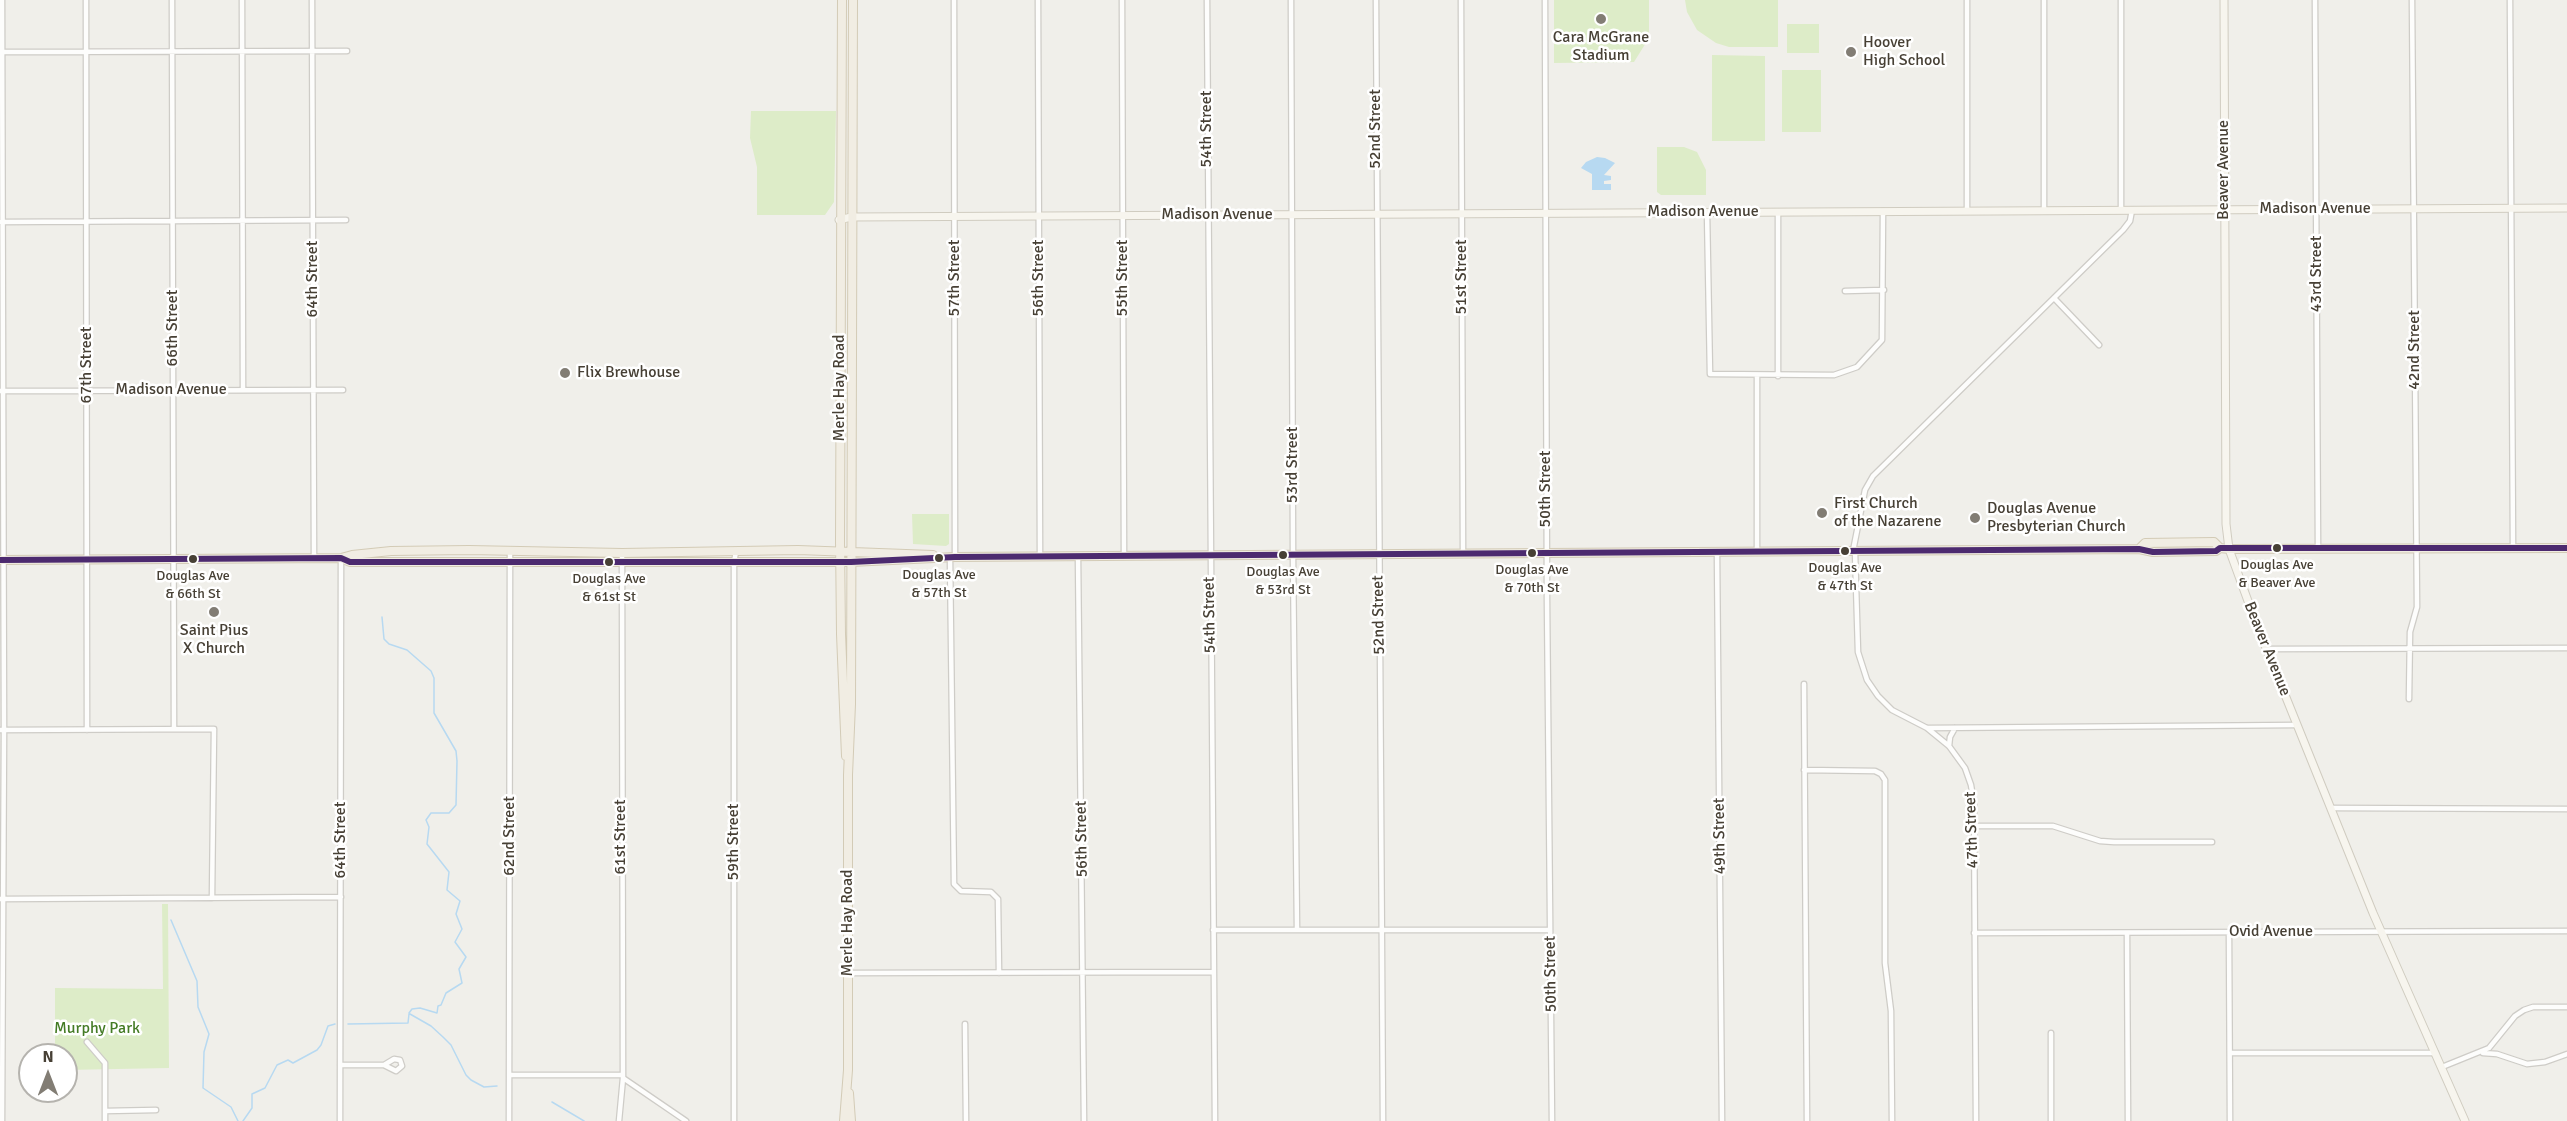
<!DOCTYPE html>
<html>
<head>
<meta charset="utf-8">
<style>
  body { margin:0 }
  #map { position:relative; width:2567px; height:1121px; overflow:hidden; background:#f0efea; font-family:Signika,sans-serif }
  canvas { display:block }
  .north { position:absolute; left:18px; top:1043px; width:60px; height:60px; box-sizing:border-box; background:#fff; border:2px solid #b5b3ae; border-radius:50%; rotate:0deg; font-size:16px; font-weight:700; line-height:24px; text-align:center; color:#474035 }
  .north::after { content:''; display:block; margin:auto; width:21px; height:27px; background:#827d74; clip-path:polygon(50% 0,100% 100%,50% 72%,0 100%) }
</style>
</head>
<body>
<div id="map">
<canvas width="2567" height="1121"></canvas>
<div class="north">N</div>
</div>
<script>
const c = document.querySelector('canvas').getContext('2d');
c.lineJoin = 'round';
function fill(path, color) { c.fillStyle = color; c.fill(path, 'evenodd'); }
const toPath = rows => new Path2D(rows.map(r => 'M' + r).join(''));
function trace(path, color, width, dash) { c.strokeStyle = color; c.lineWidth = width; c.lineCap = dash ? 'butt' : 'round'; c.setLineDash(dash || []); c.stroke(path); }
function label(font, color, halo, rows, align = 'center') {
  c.font = font + ' Signika,sans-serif'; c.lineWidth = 5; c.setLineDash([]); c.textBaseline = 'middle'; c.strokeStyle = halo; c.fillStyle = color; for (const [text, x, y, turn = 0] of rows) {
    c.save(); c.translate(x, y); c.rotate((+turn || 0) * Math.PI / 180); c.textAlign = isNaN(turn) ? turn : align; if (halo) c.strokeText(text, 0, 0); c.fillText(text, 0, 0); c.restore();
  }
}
fill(toPath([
  [1554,0,1649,0,1649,38,1634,62,1554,63],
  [1685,0,1778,0,1778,47,1729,47,1716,43,1697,30,1687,12],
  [1787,24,1819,24,1819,53,1787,53],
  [1712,55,1765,56,1765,141,1712,141],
  [1782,70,1821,70,1821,132,1782,132],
  [751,111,836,111,834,202,825,215,757,215,757,167,750,138],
  [1657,147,1684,147,1697,152,1706,170,1706,195,1661,195,1657,192],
  [912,514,949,514,949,544,946,546,913,544],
  [162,904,168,904,169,1068,66,1070,66,1055,55,1055,55,988,163,989]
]), '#ddecc8');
fill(toPath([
  [1597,157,1605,158,1615,163,1604,175,1611,176,1611,180,1604,181,1604,184,1611,184,1611,190,1592,190,1592,174,1581,168,1586,162]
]), '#b7d9f1');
trace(toPath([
  [382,617,384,639,389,644,407,650,431,671,434,678,434,713,456,751,457,761,456,805,449,813,431,813,426,820,429,827,427,844,449,872,447,890,460,901,456,914,462,929,455,942,466,957,459,969,462,983,446,993,441,1005,438,1006,437,1013,420,1008,412,1009,409,1013],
  [171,920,197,981,198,1007,209,1034,204,1052,203,1088,231,1107,238,1121],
  [410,1014,431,1026,443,1037,451,1045,466,1075,471,1080,484,1087,497,1086],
  [348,1024,408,1023,409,1014],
  [552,1102,584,1121],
  [243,1121,252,1108,252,1094,265,1088,277,1065,288,1060,293,1063,317,1050,321,1045,328,1026,335,1024]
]), '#b7d9f1', 1.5);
const street = toPath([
  [86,0,87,730],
  [172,0,174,729],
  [242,0,243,390],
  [312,0,314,559],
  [954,0,955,557],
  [1038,0,1040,556],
  [1122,0,1124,556],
  [1207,0,1215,1121],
  [1291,0,1293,555,1297,930],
  [1376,0,1383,1121],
  [1461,0,1463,554],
  [1545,0,1547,600,1552,1121],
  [1967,0,1967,211],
  [2044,0,2044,210],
  [2121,0,2121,210],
  [2315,0,2318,549],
  [2510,0,2513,548],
  [2,52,347,51],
  [1707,212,1710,374,1834,375,1857,367,1882,340,1883,211],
  [1778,212,1778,376],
  [1,222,346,220],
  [1845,291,1884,290],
  [2054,298,2099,345],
  [1757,376,1757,552],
  [0,391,343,390],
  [1853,551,1865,490,1873,476,2123,230,2130,221,2132,210],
  [1855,551,1858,652,1867,680,1878,696,1892,710,1927,728,1949,746,1965,768,1971,785,1974,804,1976,1121],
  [1717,552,1722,1121],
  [1078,556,1084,1121],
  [950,557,954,884,961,891,991,892,998,899,999,973],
  [2267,649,2567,648],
  [1804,684,1807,1121],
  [2409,699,2410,632,2417,607,2412,0],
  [1928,728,2297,725],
  [0,730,214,729,212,898],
  [1949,746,1950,737,1955,728],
  [1804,770,1875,771,1881,774,1885,780,1885,963,1891,1011,1892,1121],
  [2331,808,2567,809],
  [1974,826,2053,826,2100,841,2114,842,2212,842],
  [0,899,341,897],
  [1213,930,1550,930],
  [1974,933,2567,931],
  [2127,933,2128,1121],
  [2229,933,2230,1121],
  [848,973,1213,972],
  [965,1024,966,1121],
  [2051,1033,2051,1121],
  [87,1042,105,1063,105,1121],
  [2230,1053,2436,1053],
  [2483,1053,2497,1054,2527,1064,2545,1062,2567,1054],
  [340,1065,384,1065,394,1059,400,1060,402,1066,396,1071,384,1065],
  [2442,1067,2489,1048,2515,1016,2524,1010,2533,1007,2567,1007],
  [509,1075,622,1075],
  [623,1078,686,1121],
  [105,1111,156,1110],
  [2,1121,4,730,2,0],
  [340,1121,341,558],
  [509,1121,510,551],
  [619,1121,623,1078,622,553],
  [734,1121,734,562,736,552]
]);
const secondary = toPath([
  [2224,0,2226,524,2229,549,2256,623,2373,913,2465,1121],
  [839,220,851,217,2567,208]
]);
const primary = toPath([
  [842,0,840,541,841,634,846,756],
  [2139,549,2145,543,2214,542,2220,548,2229,549,2567,548],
  [341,558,350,562,851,562,955,557,2139,549,2153,552,2216,551,2220,548],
  [0,560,341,558,352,555,391,551,469,550,622,553,798,550,933,555],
  [849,1093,851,1121],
  [844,1121,848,1070,848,775,851,704,853,0]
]);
trace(street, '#ceccc7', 7);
trace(secondary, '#d0ccc0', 9);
trace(primary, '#d3cbb6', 10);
trace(street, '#fdfdfc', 4.5);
trace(secondary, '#f7f5ee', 7);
trace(primary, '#f1ede3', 8);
trace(toPath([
  [0,560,341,558,350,562,851,562,955,557,2139,549,2153,552,2216,551,2220,548,2567,548]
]), '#4c2a6f', 6);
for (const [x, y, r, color] of [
  [1601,19,6,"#827d74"],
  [1851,52,6,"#827d74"],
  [565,373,6,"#827d74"],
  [1822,513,6,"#827d74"],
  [1975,518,6,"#827d74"],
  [2277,548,5,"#474035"],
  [1845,551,5,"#474035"],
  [1532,553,5,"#474035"],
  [1283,555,5,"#474035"],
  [939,558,5,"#474035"],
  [193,559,5,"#474035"],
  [609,562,5,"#474035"],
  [214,612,6,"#827d74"]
]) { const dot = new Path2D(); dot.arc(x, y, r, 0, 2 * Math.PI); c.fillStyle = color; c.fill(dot); trace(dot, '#fff', 2); }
label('14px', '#474035', '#fff', [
  ["Douglas Ave",2277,565],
  ["& Beaver Ave",2277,583],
  ["Douglas Ave",1845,568],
  ["& 47th St",1845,586],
  ["Douglas Ave",1532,570],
  ["& 70th St",1532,588],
  ["Douglas Ave",1283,572],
  ["& 53rd St",1283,590],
  ["Douglas Ave",939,575],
  ["& 57th St",939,593],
  ["Douglas Ave",193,576],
  ["& 66th St",193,594],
  ["Douglas Ave",609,579],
  ["& 61st St",609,597]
]);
label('16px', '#474035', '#fff', [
  ["Cara McGrane",1601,38,"center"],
  ["Stadium",1601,56,"center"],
  ["Hoover",1863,43],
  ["High School",1863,61],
  ["Flix Brewhouse",577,373],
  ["First Church",1834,504],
  ["of the Nazarene",1834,522],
  ["Douglas Avenue",1987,509],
  ["Presbyterian Church",1987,527],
  ["Saint Pius",214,631,"center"],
  ["X Church",214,649,"center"]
], 'left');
label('16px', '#474035', '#fff', [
  ["54th Street",1207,129,-90],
  ["52nd Street",1376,129,-90],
  ["Beaver Avenue",2224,170,-90],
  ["Madison Avenue",2315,209],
  ["Madison Avenue",1703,212],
  ["Madison Avenue",1217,215],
  ["43rd Street",2317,274,-90],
  ["51st Street",1462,277,-90],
  ["57th Street",955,278,-90],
  ["56th Street",1039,278,-90],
  ["55th Street",1123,278,-90],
  ["64th Street",313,279,-90],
  ["66th Street",173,328,-90],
  ["42nd Street",2415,350,-90],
  ["67th Street",87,365,-90],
  ["Merle Hay Road",840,388,-90],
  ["Madison Avenue",171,390],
  ["53rd Street",1293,465,-90],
  ["50th Street",1546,489,-90],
  ["54th Street",1210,615,-91],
  ["52nd Street",1379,615,-91],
  ["Beaver Avenue",2267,649,68],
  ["47th Street",1972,830,-92],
  ["62nd Street",510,836,-90],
  ["49th Street",1720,836,-91],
  ["61st Street",621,837,-90],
  ["56th Street",1082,839,-91],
  ["64th Street",341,840,-90],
  ["59th Street",734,842,-90],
  ["Merle Hay Road",848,923,-90],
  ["Ovid Avenue",2271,932],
  ["50th Street",1551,974,-91]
]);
label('16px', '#447b25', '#fff', [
  ["Murphy Park",97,1029]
]);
</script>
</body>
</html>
